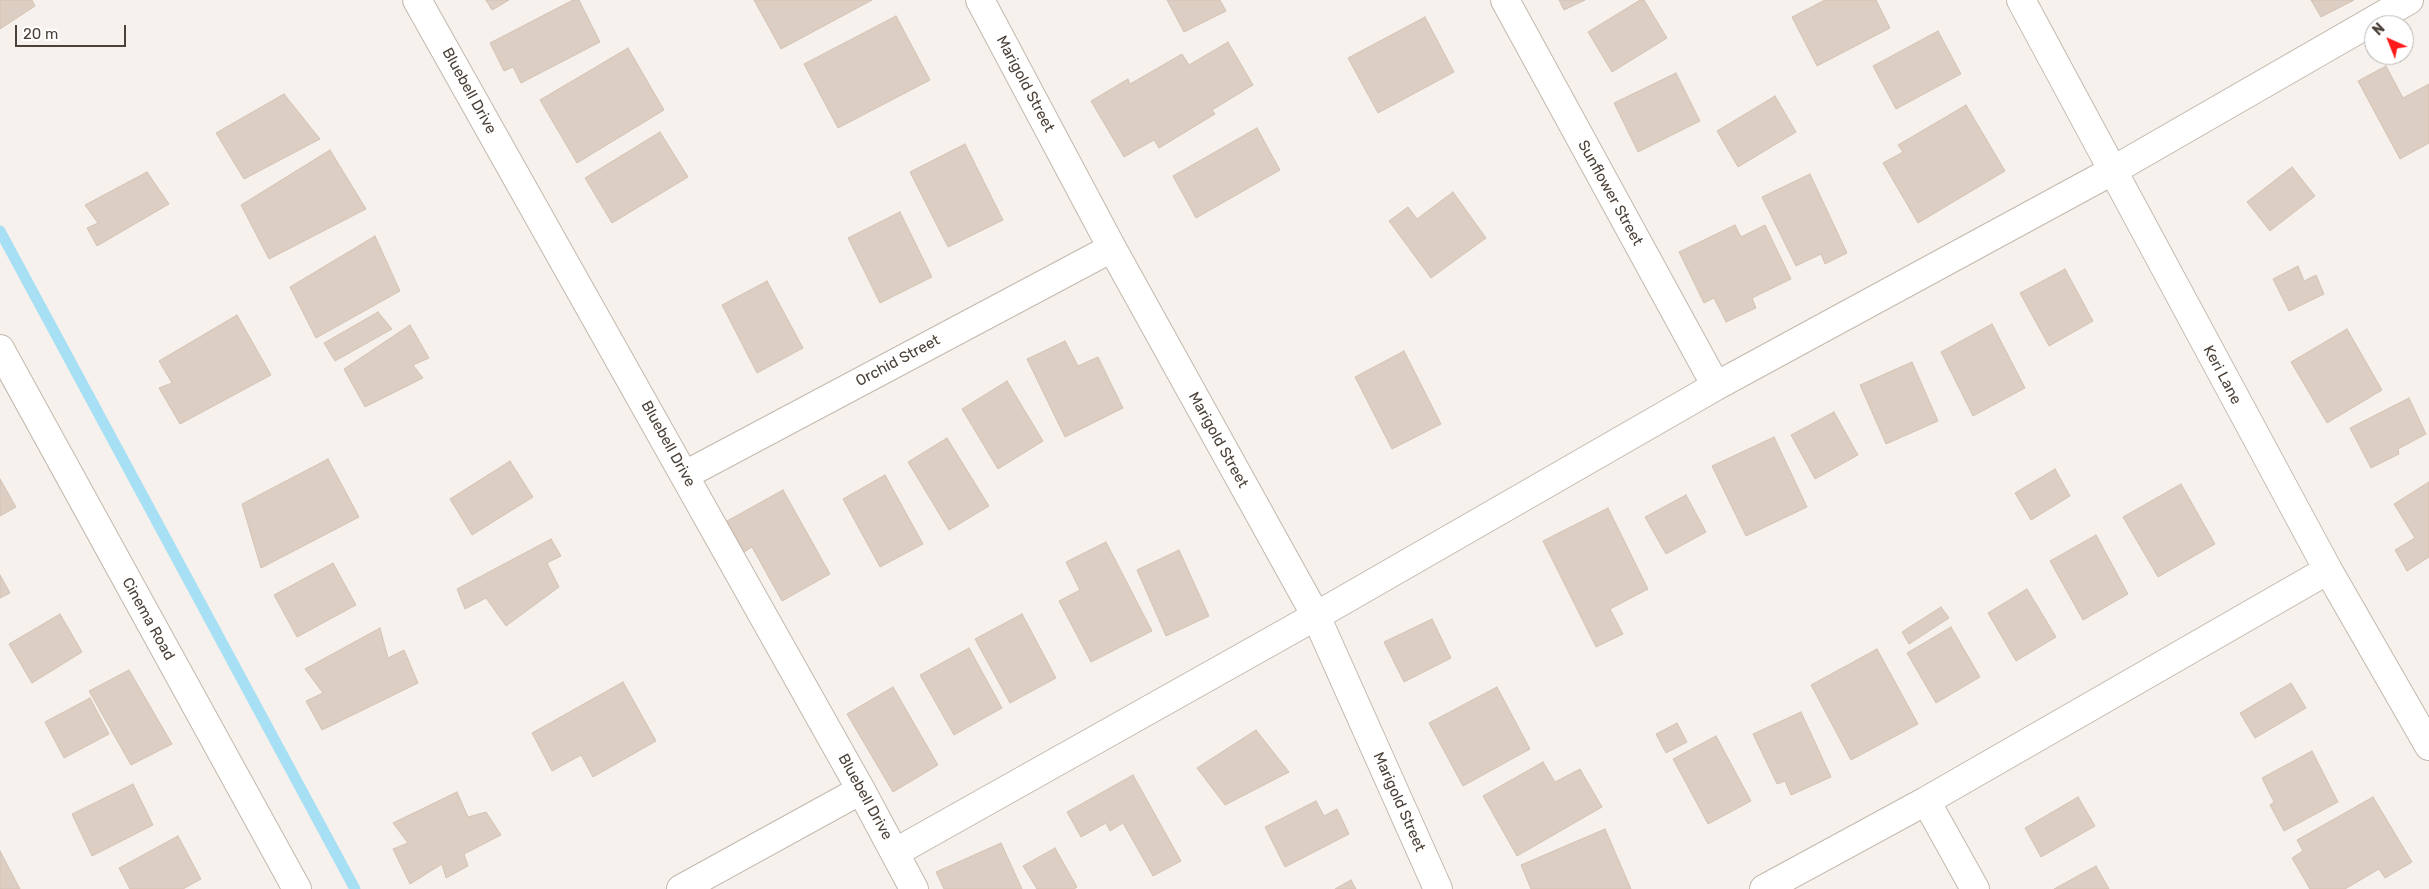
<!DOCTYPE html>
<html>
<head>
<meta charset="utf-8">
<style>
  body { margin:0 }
  #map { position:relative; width:2429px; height:889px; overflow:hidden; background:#f6f1ec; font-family:Rubik,sans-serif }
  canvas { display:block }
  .north { position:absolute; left:2364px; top:15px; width:50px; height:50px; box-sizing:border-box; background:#fff; border:1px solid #b7b3af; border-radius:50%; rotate:316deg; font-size:14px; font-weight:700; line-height:20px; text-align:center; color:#4b4138 }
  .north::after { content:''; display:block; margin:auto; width:18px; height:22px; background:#ff1a1a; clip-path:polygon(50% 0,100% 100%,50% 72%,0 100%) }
  .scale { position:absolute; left:15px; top:25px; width:111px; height:22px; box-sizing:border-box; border:2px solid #4b4138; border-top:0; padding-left:6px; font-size:15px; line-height:18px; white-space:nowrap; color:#4b4138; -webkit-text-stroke:4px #fff; paint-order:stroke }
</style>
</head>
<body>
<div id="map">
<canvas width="2429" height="889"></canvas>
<div class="north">N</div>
<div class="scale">20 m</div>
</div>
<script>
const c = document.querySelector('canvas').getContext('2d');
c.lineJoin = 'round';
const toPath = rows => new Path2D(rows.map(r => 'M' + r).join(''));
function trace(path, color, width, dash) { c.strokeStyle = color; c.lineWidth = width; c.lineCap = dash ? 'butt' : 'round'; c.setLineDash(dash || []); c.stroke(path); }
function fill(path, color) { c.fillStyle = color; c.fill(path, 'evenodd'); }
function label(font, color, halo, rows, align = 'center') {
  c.font = font + ' Rubik,sans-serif'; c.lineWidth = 4.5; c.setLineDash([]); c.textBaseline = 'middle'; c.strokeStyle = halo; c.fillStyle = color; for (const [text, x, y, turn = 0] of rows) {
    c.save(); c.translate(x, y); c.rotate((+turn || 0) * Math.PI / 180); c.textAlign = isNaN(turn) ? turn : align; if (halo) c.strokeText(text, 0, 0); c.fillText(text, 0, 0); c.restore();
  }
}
trace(toPath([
  [0,231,355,889]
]), '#a7e0f4', 11);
const building = toPath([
  [0,0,32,0,35,6,0,29,0,0],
  [486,0,509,0,492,10,486,0],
  [573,0,579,0,600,42,521,83,513,67,504,71,490,43,573,0],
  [754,0,872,0,781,49,754,0],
  [1167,0,1220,0,1226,11,1184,32,1167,0],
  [1559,0,1585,0,1564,10,1559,0],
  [1640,0,1644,0,1667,38,1612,72,1588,32,1640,0],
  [1825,0,1876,0,1890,28,1817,66,1792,17,1825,0],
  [2311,0,2354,0,2321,17,2311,0],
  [896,16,930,80,838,128,804,64,896,16],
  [1425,17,1454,72,1378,113,1348,58,1425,17],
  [1938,31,1961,74,1896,109,1873,66,1938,31],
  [1228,42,1253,85,1212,110,1215,114,1159,148,1154,140,1124,157,1091,101,1128,79,1130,84,1182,54,1189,65,1228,42],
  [628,48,664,110,577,163,540,100,628,48],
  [2386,66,2403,98,2429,84,2429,143,2400,159,2358,81,2386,66],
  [1676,73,1700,121,1638,152,1614,103,1676,73],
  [284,94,320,139,244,179,216,133,284,94],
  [1775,96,1796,132,1738,167,1717,131,1775,96],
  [1966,105,2005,171,1918,223,1883,163,1903,152,1898,145,1966,105],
  [1257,128,1280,170,1196,218,1173,176,1257,128],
  [660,132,688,177,612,223,585,178,660,132],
  [965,144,1003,220,948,247,910,172,965,144],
  [330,150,366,209,269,259,241,205,330,150],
  [2292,167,2315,196,2270,231,2247,202,2292,167],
  [147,172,169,204,97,246,87,228,98,223,85,205,147,172],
  [1810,174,1847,253,1825,264,1821,254,1796,266,1762,197,1810,174],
  [1453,192,1486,238,1431,278,1389,221,1408,207,1417,219,1453,192],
  [900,212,932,277,880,303,848,238,900,212],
  [1735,225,1741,237,1765,225,1791,279,1752,298,1756,308,1726,322,1714,298,1704,303,1679,252,1735,225],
  [375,236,400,291,316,338,290,287,375,236],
  [2298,266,2304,281,2316,275,2324,294,2289,311,2273,279,2298,266],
  [2065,269,2093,321,2049,346,2020,293,2065,269],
  [767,281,803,348,757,373,722,305,767,281],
  [378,312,392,329,335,361,324,343,378,312],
  [237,315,271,375,180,424,159,388,172,383,159,361,237,315],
  [1992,324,2025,388,1973,416,1941,352,1992,324],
  [410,325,429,358,413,365,423,378,365,407,344,369,410,325],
  [2347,329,2382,390,2327,423,2291,362,2347,329],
  [1065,341,1078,366,1098,357,1123,408,1065,437,1027,359,1065,341],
  [1404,351,1441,424,1392,449,1355,377,1404,351],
  [1912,362,1938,421,1886,444,1860,385,1912,362],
  [1007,381,1043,441,998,469,962,409,1007,381],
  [2409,398,2426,434,2398,449,2399,454,2371,468,2350,428,2409,398],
  [1834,412,1858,455,1815,479,1791,435,1834,412],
  [1774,437,1807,507,1746,536,1712,466,1774,437],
  [947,438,989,506,949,530,908,462,947,438],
  [328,459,359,517,261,568,242,504,328,459],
  [510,461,533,497,472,535,450,499,510,461],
  [2055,469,2070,496,2031,520,2015,493,2055,469],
  [885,475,923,544,880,567,843,499,885,475],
  [0,479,16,507,0,516,0,479],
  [2429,482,2429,557,2407,571,2395,550,2415,538,2394,504,2429,482],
  [2181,484,2215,544,2158,577,2123,517,2181,484],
  [783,490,830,574,782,601,752,547,744,552,727,521,783,490],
  [1686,495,1706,532,1666,554,1645,517,1686,495],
  [1608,508,1648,589,1610,609,1623,634,1596,647,1543,541,1608,508],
  [2096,535,2128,594,2083,620,2050,561,2096,535],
  [551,539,561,556,547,563,559,587,506,626,486,598,465,609,457,589,551,539],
  [1106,542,1152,631,1091,662,1059,601,1080,590,1066,562,1106,542],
  [1179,550,1209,616,1166,636,1137,570,1179,550],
  [333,563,356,605,297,637,274,595,333,563],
  [0,575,10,593,0,598,0,575],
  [2027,589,2056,637,2016,661,1988,613,2027,589],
  [1941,607,1949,618,1909,644,1902,632,1941,607],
  [60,614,82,652,32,683,9,644,60,614],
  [1022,614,1056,678,1010,703,975,639,1022,614],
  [1432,619,1451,658,1404,682,1384,642,1432,619],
  [1951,627,1980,677,1936,703,1907,653,1951,627],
  [380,628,388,658,404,650,418,683,322,730,306,701,323,693,305,669,380,628],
  [969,648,1002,708,954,735,920,675,969,648],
  [1877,649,1918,724,1851,760,1811,685,1877,649],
  [129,670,172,744,131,765,89,691,129,670],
  [623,682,656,741,593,777,581,755,552,771,532,733,623,682],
  [2291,683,2306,708,2255,738,2240,713,2291,683],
  [893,687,938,765,893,792,847,714,893,687],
  [1497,687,1530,749,1463,786,1429,723,1497,687],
  [90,698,109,734,64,758,45,722,90,698],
  [1801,712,1831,777,1791,795,1785,781,1777,784,1753,734,1801,712],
  [1677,723,1687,742,1666,753,1656,734,1677,723],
  [1256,730,1289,772,1225,805,1197,768,1256,730],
  [1716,736,1751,801,1708,824,1673,759,1716,736],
  [2312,751,2338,802,2284,831,2270,805,2274,802,2262,778,2312,751],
  [1543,762,1555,782,1580,769,1602,807,1517,856,1483,796,1543,762],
  [1133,775,1181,861,1153,876,1123,823,1110,831,1106,823,1081,837,1067,812,1133,775],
  [133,784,153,825,92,856,72,814,133,784],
  [457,792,468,817,486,812,501,835,464,854,468,866,446,878,442,864,410,884,393,849,408,843,393,823,457,792],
  [2078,797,2095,826,2041,857,2025,828,2078,797],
  [2373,797,2412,862,2385,878,2379,869,2345,889,2310,889,2292,858,2303,851,2297,840,2373,797],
  [1316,801,1324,816,1337,809,1349,834,1285,867,1265,827,1316,801],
  [1605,829,1631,889,1531,889,1521,865,1605,829],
  [178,836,201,879,183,889,130,889,119,868,178,836],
  [1001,843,1022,889,944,889,936,872,1001,843],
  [1055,848,1077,887,1074,889,1037,889,1023,866,1055,848],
  [0,851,20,889,0,889,0,851],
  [2096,866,2109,889,2054,889,2096,866],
  [1351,880,1356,889,1335,889,1351,880]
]);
fill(building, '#dccec3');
trace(building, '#d4c2b3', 1);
const minor = toPath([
  [417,0,861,790,914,889],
  [980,0,1112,248,1316,616,1438,889],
  [1505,0,1716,386],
  [2021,0,2328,570,2429,746],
  [0,349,297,889],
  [685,475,1112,248],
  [1926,801,1975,889],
  [896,852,1316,616,1716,386,2112,171,2409,0],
  [681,889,861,790],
  [1764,889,1926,801,2328,570]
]);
trace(minor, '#c3b8ad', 30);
trace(minor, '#fff', 28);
label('15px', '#4b4138', '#fff', [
  ["Marigold Street",1025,84,62],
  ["Bluebell Drive",469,91,61],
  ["Sunflower Street",1610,193,61],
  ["Orchid Street",898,361,-28],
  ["Keri Lane",2222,375,62],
  ["Marigold Street",1218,440,61],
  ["Bluebell Drive",668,444,61],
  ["Cinema Road",148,619,61],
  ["Bluebell Drive",865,797,61],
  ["Marigold Street",1399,802,66]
]);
</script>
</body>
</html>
